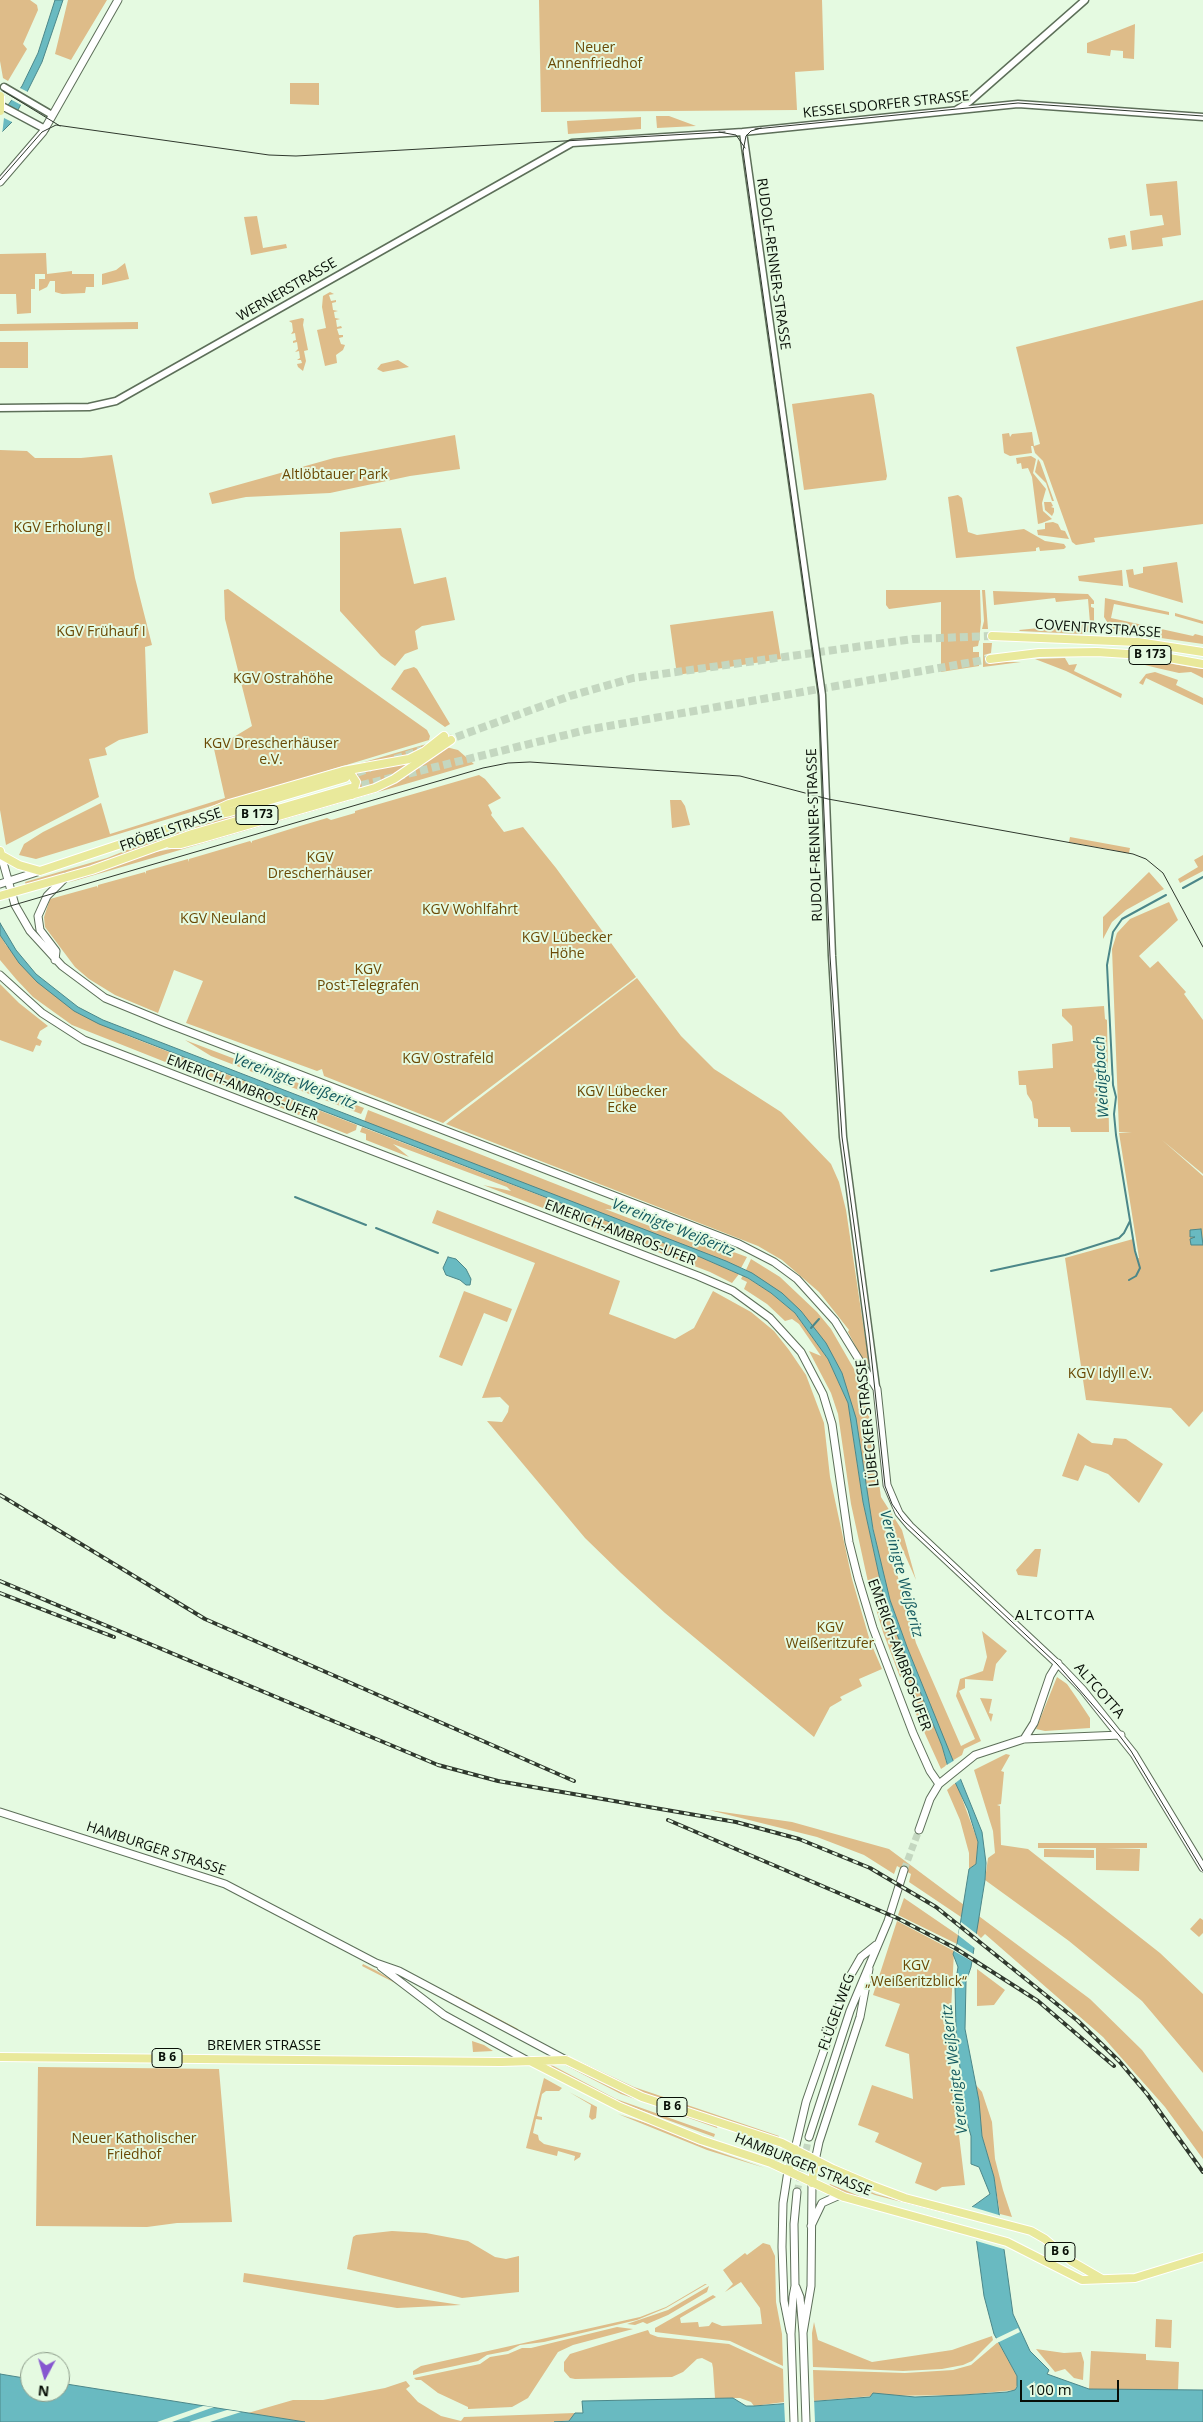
<!DOCTYPE html>
<html>
<head>
<meta charset="utf-8">
<style>
  body { margin:0 }
  #map { position:relative; width:1203px; height:2422px; overflow:hidden; background:#e5fae1; font-family:"Open Sans",sans-serif }
  canvas { display:block }
  .north { position:absolute; left:20px; top:2352px; width:50px; height:50px; box-sizing:border-box; background:#e5fae1; border:1px solid #8d9c8a; border-radius:50%; rotate:186deg; font-size:14px; font-weight:700; line-height:20px; text-align:center; color:#080f07 }
  .north::after { content:''; display:block; margin:auto; width:18px; height:22px; background:#8657d0; clip-path:polygon(50% 0,100% 100%,50% 72%,0 100%) }
  .scale { position:absolute; left:1020px; top:2380px; width:99px; height:22px; box-sizing:border-box; border:2px solid #080f07; border-top:0; padding-left:6px; font-size:15px; line-height:18px; white-space:nowrap; color:#080f07; -webkit-text-stroke:4px #e5fae1; paint-order:stroke }
</style>
</head>
<body>
<div id="map">
<canvas width="1203" height="2422"></canvas>
<div class="north">N</div>
<div class="scale">100 m</div>
</div>
<script>
const c = document.querySelector('canvas').getContext('2d');
c.lineJoin = 'round';
function fill(path, color) { c.fillStyle = color; c.fill(path, 'evenodd'); }
const toPath = rows => new Path2D(rows.map(r => 'M' + r).join(''));
function trace(path, color, width, dash) { c.strokeStyle = color; c.lineWidth = width; c.lineCap = dash ? 'butt' : 'round'; c.setLineDash(dash || []); c.stroke(path); }
function label(font, color, halo, rows, align = 'center') {
  c.font = font + ' "Open Sans",sans-serif'; c.lineWidth = 4; c.setLineDash([]); c.textBaseline = 'middle'; c.strokeStyle = halo; c.fillStyle = color; for (const [text, x, y, turn = 0] of rows) {
    c.save(); c.translate(x, y); c.rotate((+turn || 0) * Math.PI / 180); c.textAlign = isNaN(turn) ? turn : align; if (halo) c.strokeText(text, 0, 0); c.fillText(text, 0, 0); c.restore();
  }
}
fill(toPath([
  [0,0,30,0,37,5,38,10,23,44,27,49,8,81,3,78,0,61],
  [68,0,107,0,71,60,55,54],
  [539,0,822,0,824,70,795,72,797,110,541,112],
  [1135,24,1134,59,1123,58,1123,51,1111,50,1110,56,1087,53,1087,43],
  [290,83,319,83,319,105,290,104],
  [656,116,669,116,696,126,657,128],
  [641,117,641,129,568,134,567,121],
  [1177,181,1181,235,1162,238,1163,246,1132,250,1130,231,1164,225,1162,215,1150,216,1146,184],
  [257,216,263,248,286,244,287,248,251,255,244,217],
  [1125,235,1127,246,1110,249,1108,238],
  [46,253,47,274,72,271,72,274,94,274,94,287,86,287,85,293,62,294,55,292,55,281,50,281,47,287,39,291,39,279,45,279,45,274,35,274,35,289,31,289,31,313,17,314,16,294,0,294,0,254],
  [125,263,129,279,102,285,102,274,116,270],
  [330,292,334,294,329,295,331,301,336,300,336,302,332,303,333,310,338,311,334,312,335,318,340,319,336,320,337,327,341,326,342,328,337,329,339,335,343,335,343,337,339,338,341,344,345,345,343,350,336,355,337,363,325,366,317,330,326,328,322,307,323,296],
  [1203,300,1203,524,1094,538,1095,542,1076,545,1072,542,1043,461,1035,453,1033,446,1031,446,1032,453,1010,456,1004,453,1002,434,1009,433,1010,437,1012,434,1032,432,1034,446,1040,444,1016,347],
  [302,318,304,319,303,325,308,350,304,351,306,361,303,371,298,367,297,364,302,363,301,360,297,360,300,358,299,351,295,352,298,349,297,342,293,343,293,341,296,340,295,333,291,334,293,331,292,323,289,321],
  [138,322,138,329,0,331,0,324],
  [0,342,28,342,28,368,0,368],
  [398,360,409,367,383,372,377,369,381,364],
  [871,393,874,395,887,476,886,480,804,490,792,404],
  [455,435,460,469,410,476,330,493,246,497,212,504,209,493,334,458],
  [0,450,27,451,35,458,81,458,112,455,135,578,152,645,145,647,148,733,119,740,105,748,107,755,89,759,99,797,6,845,0,810],
  [1031,456,1036,459,1033,473,1046,489,1042,503,1043,511,1052,519,1042,523,1038,524,1032,477,1028,468,1022,469,1021,463,1017,464,1016,458],
  [1038,459,1040,462,1054,501,1052,501,1046,483,1035,472],
  [958,495,962,498,968,532,977,535,1024,529,1045,541,1064,544,1066,547,1064,549,1040,551,1039,547,1036,548,1036,551,956,558,948,497],
  [1044,502,1051,502,1053,506,1051,507,1054,508,1054,512,1052,516,1045,510],
  [1045,523,1053,522,1058,524,1061,530,1065,531,1069,539,1038,535,1037,530,1045,529],
  [401,528,414,584,446,577,455,620,422,626,415,631,418,649,405,654,395,666,381,656,340,611,340,532],
  [1177,562,1183,603,1129,587,1126,570,1133,569,1134,575,1143,573,1143,567],
  [1122,570,1123,586,1079,581,1078,576],
  [228,589,427,730,430,736,429,740,36,859,19,855,24,844,43,832,101,803,110,834,225,798,214,749,252,726,225,619,224,590],
  [886,590,980,590,981,622,979,641,978,646,973,647,973,652,979,652,979,666,941,672,941,602,889,609,886,605],
  [982,590,985,590,988,629,982,629,984,621],
  [993,591,1088,594,1094,601,1094,604,1091,604,1091,607,1094,608,1094,626,1090,631,1081,634,1020,631,1019,630,1090,623,1088,599,1056,602,1055,598,994,605],
  [1105,598,1169,612,1169,615,1114,604,1111,618,1193,636,1195,634,1203,636,1203,644,1126,633,1111,628,1104,617],
  [773,611,781,659,677,675,670,625],
  [1175,613,1203,621,1203,624,1175,616],
  [983,643,992,643,991,653,984,655,989,662,1021,662,983,667],
  [1065,658,1069,665,1077,664,1074,671,1122,694,1121,698,1066,671,1035,659],
  [1121,658,1151,660,1195,668,1203,669,1203,678,1191,672,1179,673,1157,668,1137,663,1137,659],
  [414,667,417,669,450,724,445,727,391,689,404,670],
  [1155,672,1178,680,1176,685,1203,698,1203,705,1146,678,1143,685,1139,683,1146,674],
  [430,743,416,754,347,767],
  [446,747,458,750,474,764,67,883,155,852,182,847,369,792],
  [427,752,385,782,358,791,359,779,352,770],
  [479,775,485,779,501,798,488,805,492,813,491,815,504,832,523,827,556,868,636,977,443,1123,324,1076,322,1069,317,1071,186,1023,203,981,174,970,158,1013,115,995,89,979,75,967,45,927,44,917,50,899,97,886,98,888,98,885,145,872,146,874,146,871,188,859,189,862,189,859,250,841,252,843,252,841,300,826,327,818,331,820,355,813,355,811],
  [670,800,681,800,685,806,690,825,672,828],
  [250,810,251,813,118,858,26,885,25,882,107,858,147,842],
  [1070,837,1130,848,1129,853,1069,842],
  [1203,855,1203,871,1180,883,1178,879,1198,867,1194,860],
  [1149,872,1164,889,1126,910,1112,922,1103,939,1103,917],
  [1169,902,1178,920,1139,956,1150,968,1158,961,1186,992,1184,994,1203,1020,1203,1174,1162,1140,1203,1176,1203,1411,1189,1427,1171,1408,1086,1400,1065,1258,1133,1239,1137,1258,1139,1258,1119,1133,1132,1132,1119,1132,1112,949,1117,933,1130,919],
  [0,935,6,945,74,1011,128,1036,357,1125,356,1130,347,1134,72,1025,33,997,16,979,0,960],
  [637,978,681,1036,714,1069,781,1112,831,1164,839,1182,846,1210,869,1364,865,1364,848,1332,849,1330,819,1292,782,1260,758,1246,446,1124],
  [0,984,19,1003,48,1026,40,1031,37,1038,42,1041,40,1046,36,1045,33,1052,0,1040],
  [1104,1006,1105,1019,1107,1020,1109,1132,1071,1132,1070,1127,1038,1127,1038,1119,1034,1118,1032,1102,1027,1094,1026,1085,1019,1085,1018,1071,1053,1068,1052,1044,1073,1041,1072,1026,1062,1016,1062,1009],
  [185,1040,364,1108,361,1114,211,1056],
  [368,1110,624,1211,605,1209,702,1246,704,1241,747,1257,741,1268,364,1122],
  [362,1127,700,1257,739,1274,732,1283,710,1272,483,1185,511,1191,507,1187,393,1144,409,1157,366,1140,366,1134,360,1132],
  [437,1210,620,1281,609,1314,675,1339,694,1328,713,1291,751,1312,774,1331,789,1350,806,1375,824,1423,830,1477,852,1579,870,1641,882,1669,859,1679,862,1686,840,1697,842,1700,830,1707,814,1737,665,1613,621,1573,585,1538,487,1421,502,1422,508,1412,509,1406,500,1397,482,1398,535,1263,432,1223],
  [751,1259,780,1277,817,1312,831,1329,854,1369,869,1415,881,1497,902,1530,916,1580,898,1539,883,1522,916,1643,961,1746,975,1739,956,1696,960,1679,983,1671,987,1657,982,1631,1007,1651,996,1664,993,1681,965,1679,965,1688,959,1691,981,1741,964,1749,962,1755,952,1761,907,1647,890,1600,880,1562,842,1373,801,1311,746,1270],
  [743,1275,771,1293,795,1313,828,1359,848,1403,863,1502,886,1607,942,1746,947,1765,941,1769,916,1714,918,1705,907,1678,900,1677,883,1632,868,1582,851,1504,838,1414,831,1393,809,1351,821,1356,799,1324,792,1319,785,1321,767,1304,744,1289,747,1282,741,1279],
  [464,1291,512,1309,507,1322,484,1313,462,1366,439,1357],
  [1078,1433,1092,1443,1112,1445,1114,1438,1126,1439,1163,1464,1139,1503,1108,1474,1085,1465,1078,1481,1062,1476],
  [1035,1549,1041,1549,1037,1577,1018,1575,1016,1570],
  [1057,1677,1067,1684,1076,1697,1090,1718,1090,1728,1045,1731,1036,1729],
  [980,1698,992,1699,989,1713,993,1714,991,1722],
  [1006,1754,1010,1755,1001,1771,1004,1772,1001,1804,997,1805,1000,1806,1001,1845,1028,1849,1160,1953,1203,1994,1203,2073,1142,2001,1069,1941,985,1880,988,1858,995,1853,993,1831,974,1770],
  [956,1782,978,1842,976,1864,969,1869,969,1853,960,1820,947,1790],
  [709,1810,792,1822,889,1849,1090,1999,1142,2050,1203,2132,1203,2159,1165,2107,1103,2037,985,1934,981,1938,976,1933,977,1925,962,1913,961,1917,909,1882,911,1874,897,1866,894,1874,864,1855,817,1837],
  [1038,1843,1147,1843,1147,1848,1105,1848,1140,1849,1139,1871,1096,1870,1096,1848,1038,1848],
  [1044,1849,1094,1850,1094,1858,1044,1857],
  [904,1898,958,1935,957,1944,898,1915],
  [1200,1918,1203,1920,1203,1933,1199,1937,1190,1929],
  [897,1921,954,1951,951,2011,943,2007,940,2013,945,2019,965,2185,942,2187,936,2191,915,2183,922,2163,875,2142,879,2133,858,2125,872,2085,913,2099,909,2054,885,2046,900,2004,873,1995],
  [363,1964,377,1971,401,1986,362,1966],
  [977,1969,1005,1990,994,2005,977,2006],
  [456,1996,518,2029,516,2030,455,1999],
  [472,2041,484,2045,493,2051,473,2052],
  [566,2055,634,2087,779,2136,778,2138,635,2091],
  [546,2062,616,2099,715,2134,714,2137,616,2101,544,2063],
  [561,2063,641,2101,718,2125,717,2128,621,2094],
  [38,2067,219,2069,232,2222,177,2223,147,2227,36,2226],
  [544,2078,562,2088,559,2091,546,2091,542,2094,537,2116,542,2117,542,2120,536,2119,533,2133,538,2135,539,2140,544,2144,581,2153,580,2157,574,2161,575,2156,558,2151,557,2156,526,2148],
  [976,2085,982,2092,992,2122,995,2159,1003,2190,1012,2217,1000,2214,994,2177,982,2136],
  [569,2092,597,2107,596,2118,592,2120,589,2117,591,2105],
  [618,2114,656,2126,705,2147,765,2168,707,2150],
  [833,2176,876,2194,963,2218,875,2195,832,2178],
  [830,2184,874,2202,962,2224,856,2198,829,2186],
  [392,2231,426,2233,468,2241,495,2257,506,2259,519,2256,519,2292,462,2298,347,2269,353,2237,356,2235],
  [763,2243,770,2245,775,2256,776,2302,782,2334,783,2366,730,2341,655,2332,655,2328,713,2295,716,2297,680,2318,681,2323,698,2322,699,2327,709,2326,712,2322,722,2326,762,2324,760,2308,741,2282,725,2292,733,2284,723,2270,745,2253,747,2255],
  [244,2273,461,2305,397,2308,243,2282],
  [705,2284,707,2284,666,2308,637,2320,544,2342,520,2345,508,2351,487,2355,478,2361,413,2375,413,2371,421,2366,640,2317,666,2307],
  [709,2286,707,2292,668,2315,647,2324,643,2322,635,2325,627,2324,668,2310],
  [1156,2319,1172,2320,1171,2348,1155,2347],
  [814,2322,818,2340,872,2362,952,2350,992,2336,993,2340,972,2361,963,2365,942,2369,903,2371,813,2367,812,2333],
  [617,2327,633,2329,573,2345,558,2352,528,2398,512,2407,468,2409,468,2407,438,2393,421,2380,416,2380,414,2378,480,2364,490,2357,508,2354,522,2348,531,2348],
  [648,2330,650,2334,658,2337,729,2344,783,2369,784,2402,754,2406,751,2402,740,2398,715,2398,713,2368,712,2363,702,2358,697,2359,683,2372,672,2377,575,2379,570,2378,564,2371,564,2362,570,2354],
  [998,2342,1017,2376,1018,2383,1015,2390,963,2395,872,2396,814,2401,813,2370,905,2373,953,2370,971,2365],
  [1036,2349,1064,2353,1081,2352,1084,2362,1083,2380,1074,2378,1065,2369,1055,2372],
  [1091,2351,1146,2354,1146,2360,1179,2362,1178,2391,1089,2389],
  [406,2381,410,2386,406,2389,418,2402,441,2416,461,2421,464,2417,575,2413,570,2420,554,2422,305,2422,248,2413,293,2400,323,2400,385,2388]
]), '#debc89');
const water = toPath([
  [55,0,63,0,42,62,12,122,0,134,0,116,22,86,38,53,55,0],
  [0,923,16,950,36,974,78,1007,103,1020,726,1261,752,1273,782,1293,801,1311,826,1343,842,1373,856,1418,873,1529,890,1600,907,1647,982,1832,986,1863,985,1880,971,1967,966,1982,965,2029,979,2101,982,2136,994,2177,1013,2314,1030,2351,1049,2370,1047,2374,1089,2389,1203,2390,1203,2422,554,2422,569,2421,575,2413,583,2413,582,2401,733,2398,746,2406,754,2406,870,2397,873,2393,915,2397,963,2395,1007,2392,1015,2390,1017,2387,1017,2376,994,2334,984,2296,972,2207,990,2194,979,2167,971,2164,971,2136,965,2115,956,2031,955,1986,958,1967,953,1954,957,1944,969,1869,976,1864,978,1842,968,1810,948,1767,942,1746,886,1607,863,1502,848,1403,828,1359,795,1313,771,1293,748,1278,700,1257,99,1024,74,1011,37,982,19,963,0,935,0,923],
  [1201,1229,1203,1245,1191,1245,1190,1239,1195,1237,1190,1237,1190,1230,1201,1229],
  [448,1257,456,1259,466,1269,471,1279,470,1285,466,1285,460,1280,446,1275,443,1268,448,1257],
  [0,2374,30,2379,30,2392,60,2392,60,2383,305,2422,0,2422,0,2374]
]);
fill(water, '#69bac1');
trace(water, '#4c8789', 1);
fill(toPath([
  [18,87,30,93,23,106,10,99],
  [6,105,19,113,14,123,4,118,2,135,0,136,0,112],
  [955,1760,963,1777,954,1784,945,1766],
  [961,1922,978,1935,976,1949,958,1935],
  [957,1944,975,1955,973,1962,954,1951],
  [969,2206,1002,2216,1007,2250,973,2240],
  [1018,2328,1020,2332,997,2343,995,2339],
  [814,2398,815,2422,785,2422,784,2402],
  [203,2406,214,2407,172,2422,157,2422],
  [227,2410,241,2412,210,2422,189,2422]
]), '#e5fae1');
trace(toPath([
  [1183,888,1203,877],
  [295,1197,366,1225],
  [376,1228,438,1253],
  [991,1271,1065,1255,1119,1238,1124,1233,1130,1221],
  [1129,1280,1136,1276,1140,1268,1135,1251,1116,1135,1114,1114,1116,1097,1113,1085,1107,965,1113,932,1122,919,1166,895],
  [811,1328,819,1319]
]), '#4c8789', 2);
trace(toPath([
  [904,1870,919,1830],
  [797,2192,809,2137]
]), '#c4d7c0', 7, [7, 3.5]);
trace(toPath([
  [445,741,570,696,633,678,913,639,992,636],
  [395,759,422,750],
  [346,777,370,768],
  [350,788,586,730,990,659]
]), '#c4d7c0', 8, [8, 4]);
const tertiary = toPath([
  [4,87,52,115],
  [0,105,45,129],
  [956,110,969,102,1085,0],
  [743,132,822,695,832,956,843,1137,876,1387],
  [0,408,89,407,116,401,572,143,743,132,1018,104,1203,117]
]);
const secondary = toPath([
  [0,182,43,132,118,0],
  [1,855,15,905,30,931,62,966,105,998,166,1023,739,1244,774,1262,797,1279,835,1321,877,1389,887,1485,899,1513,910,1526,1062,1668,1083,1690,1134,1754,1203,1868],
  [0,884,40,871],
  [55,960,56,951,40,930,38,916,47,896,66,877],
  [0,975,42,1013,84,1040,698,1276,733,1291,770,1318,801,1352,823,1394,832,1424,849,1542,858,1578,873,1628,913,1733,930,1771,939,1784],
  [1024,1739,1034,1723,1050,1676,1058,1663],
  [0,1812,225,1884,376,1963,399,1971,566,2060],
  [919,1830,930,1799,939,1784,975,1755,1024,1739,1121,1735],
  [381,1967,444,2015,528,2061],
  [809,2137,850,2011,888,1921,904,1870],
  [795,2149,806,2102,849,1978,861,1957,876,1945],
  [815,2161,819,2142,860,2017,869,1969],
  [788,2171,783,2203,782,2247,784,2301,790,2331],
  [811,2226,822,2203,840,2195],
  [796,2287,800,2297,803,2333,806,2422],
  [803,2333,811,2286,812,2183],
  [794,2422,791,2334,793,2297,795,2286,794,2224,797,2192]
]);
const primary = toPath([
  [992,636,1138,642,1203,652],
  [990,659,1039,653,1097,652,1158,656,1203,664],
  [343,771,350,773,356,782,352,795],
  [209,813,229,804,343,771,409,759,425,751,444,736],
  [170,844,181,844,203,838,375,788,394,779,451,740],
  [0,851,1,855,19,865,40,871,196,819,230,812,345,778],
  [0,896,92,870,192,834,350,788],
  [0,2057,501,2062,566,2060,642,2097,782,2143,833,2169,873,2186,905,2198,1031,2231,1045,2239,1071,2261,1102,2279],
  [530,2061,620,2107,701,2140,771,2163,844,2197,1007,2242,1082,2280,1135,2278,1203,2257],
  [788,2171,795,2149],
  [812,2183,815,2161]
]);
trace(tertiary, '#5d6f59', 9);
trace(secondary, '#5d6f59', 9);
trace(primary, '#fff', 10);
trace(tertiary, '#fff', 6);
trace(secondary, '#fff', 7);
trace(primary, '#e9e99b', 8);
trace(toPath([
  [3,91,60,126],
  [761,128,751,131,746,136,743,151,819,695,830,956,842,1137,869,1334,885,1486,892,1504,903,1520,1057,1664,1119,1735,1131,1751,1203,1871],
  [755,129,1018,103,1203,116],
  [719,132,736,135,745,148],
  [0,180,42,132,56,125,269,155,296,156,725,132],
  [0,909,483,768,508,763,530,762,740,776,828,799,1133,854,1146,859,1163,873,1203,947]
]), '#2f382d', 1);
const rail = toPath([
  [0,1495,205,1619,574,1781],
  [0,1581,438,1765,498,1781,736,1822,799,1839,870,1868,936,1907,1078,2021,1119,2061,1147,2094,1203,2172],
  [0,1593,114,1637],
  [668,1820,897,1918,955,1948,1038,2001,1114,2066]
]);
trace(rail, '#2f382d', 4);
trace(rail, '#e5fae1', 2, [5.5]);
const primaryBridge = toPath([
  [0,96,0,111]
]);
trace(primaryBridge, '#fff', 10, []);
trace(primaryBridge, '#e9e99b', 8);
for (const [x, y, w] of [
  [1150,655,42],
  [257,815,42],
  [167,2058,30],
  [672,2107,30],
  [1060,2252,30]
]) { const box = new Path2D(); box.roundRect(x - w / 2, y - 9.5, w, 19, 4); c.fillStyle = '#e5fae1'; c.fill(box); trace(box, '#080f07', 1); }
label('bold 12px', '#080f07', null, [
  ["B 173",1150,655],
  ["B 173",257,815],
  ["B 6",167,2058],
  ["B 6",672,2107],
  ["B 6",1060,2252]
]);
label('14px', '#6a4905', '#e5fae1', [
  ["Neuer",595,48],
  ["Annenfriedhof",595,64],
  ["Altlöbtauer Park",335,475],
  ["KGV Erholung I",62,528],
  ["KGV Frühauf I",101,632],
  ["KGV Ostrahöhe",283,679],
  ["KGV Drescherhäuser",271,744],
  ["e.V.",271,760],
  ["KGV",320,858],
  ["Drescherhäuser",320,874],
  ["KGV Wohlfahrt",470,910],
  ["KGV Neuland",223,919],
  ["KGV Lübecker",567,938],
  ["Höhe",567,954],
  ["KGV",368,970],
  ["Post-Telegrafen",368,986],
  ["KGV Ostrafeld",448,1059],
  ["KGV Lübecker",622,1092],
  ["Ecke",622,1108],
  ["KGV Idyll e.V.",1110,1374],
  ["KGV",830,1628],
  ["Weißeritzufer",830,1644],
  ["KGV",916,1966],
  ["„Weißeritzblick“",916,1982],
  ["Neuer Katholischer",134,2139],
  ["Friedhof",134,2155]
]);
label('14px', '#080f07', '#e5fae1', [
  ["KESSELSDORFER STRASSE",886,105,-6],
  ["RUDOLF-RENNER-STRASSE",773,264,82],
  ["WERNERSTRASSE",287,290,-30],
  ["COVENTRYSTRASSE",1098,629,4],
  ["FRÖBELSTRASSE",171,830,-19],
  ["RUDOLF-RENNER-STRASSE",815,835,-92],
  ["EMERICH-AMBROS-UFER",242,1088,21],
  ["EMERICH-AMBROS-UFER",620,1233,21],
  ["LÜBECKER STRASSE",868,1423,-96],
  ["EMERICH-AMBROS-UFER",899,1655,70],
  ["ALTCOTTA",1099,1691,49],
  ["HAMBURGER STRASSE",156,1849,18],
  ["FLÜGELWEG",837,2012,-70],
  ["BREMER STRASSE",264,2046],
  ["HAMBURGER STRASSE",803,2165,22]
]);
label('italic 15px', '#13595f', '#e5fae1', [
  ["Weidigtbach",1102,1077,-93],
  ["Vereinigte Weißeritz",295,1082,21],
  ["Vereinigte Weißeritz",673,1228,22],
  ["Vereinigte Weißeritz",901,1574,75],
  ["Vereinigte Weißeritz",955,2069,-97]
]);
c.letterSpacing = '1px';
label('15px', '#080f07', '#e5fae1', [
  ["ALTCOTTA",1055,1616]
]);
c.letterSpacing = '0px';
</script>
</body>
</html>
